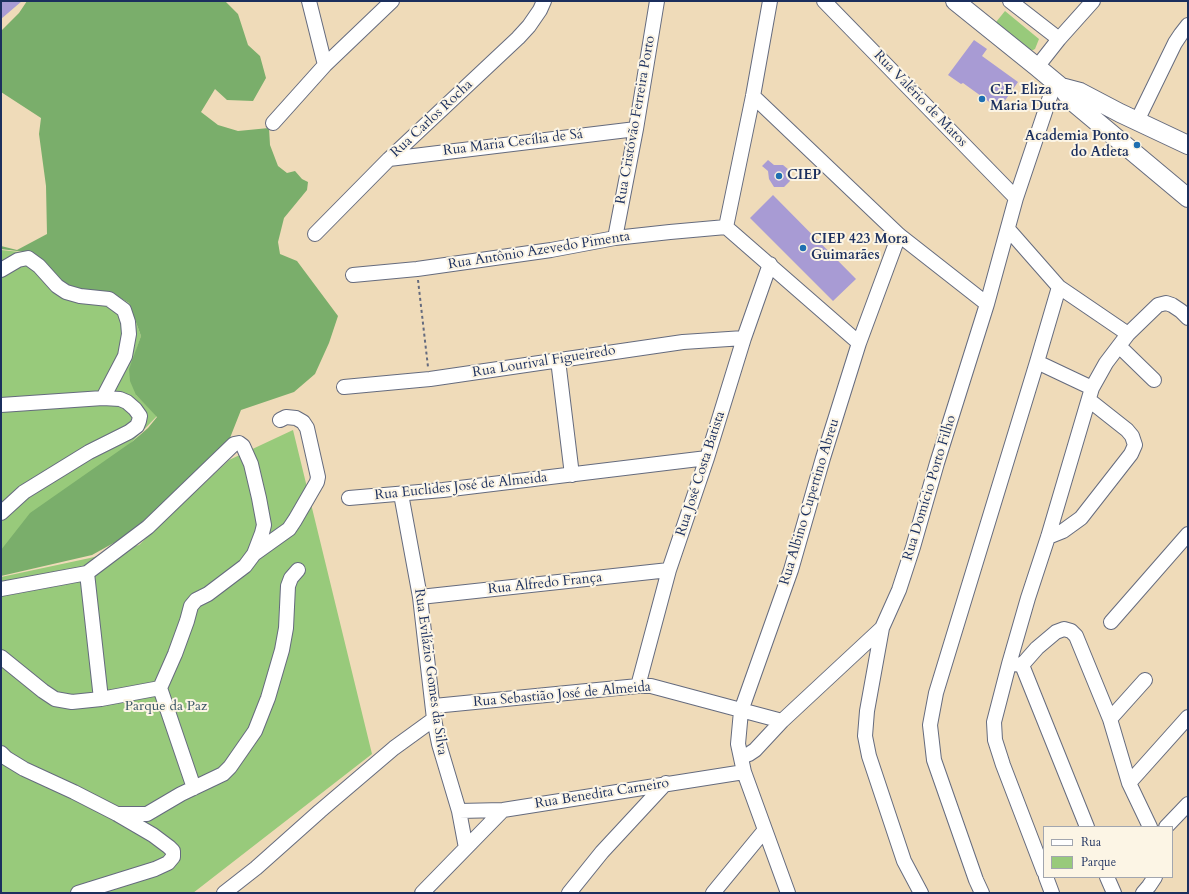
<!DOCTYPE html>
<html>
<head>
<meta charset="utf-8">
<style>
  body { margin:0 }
  #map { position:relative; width:1189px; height:894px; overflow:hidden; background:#efdbb9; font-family:Cardo,serif }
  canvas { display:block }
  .frame { position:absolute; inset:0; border:2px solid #1b2f5e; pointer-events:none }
  .legend { position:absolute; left:1043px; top:826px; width:130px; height:52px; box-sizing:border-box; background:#fcf5e5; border:1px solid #a2a6af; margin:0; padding:5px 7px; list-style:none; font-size:12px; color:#1b2f5e }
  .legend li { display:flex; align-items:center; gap:8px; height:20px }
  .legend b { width:20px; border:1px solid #a2a6af }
</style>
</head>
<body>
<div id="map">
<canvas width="1189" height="894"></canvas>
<div class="frame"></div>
<ul class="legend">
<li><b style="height:5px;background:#fff"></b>Rua</li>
<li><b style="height:11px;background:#98ca7b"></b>Parque</li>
</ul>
</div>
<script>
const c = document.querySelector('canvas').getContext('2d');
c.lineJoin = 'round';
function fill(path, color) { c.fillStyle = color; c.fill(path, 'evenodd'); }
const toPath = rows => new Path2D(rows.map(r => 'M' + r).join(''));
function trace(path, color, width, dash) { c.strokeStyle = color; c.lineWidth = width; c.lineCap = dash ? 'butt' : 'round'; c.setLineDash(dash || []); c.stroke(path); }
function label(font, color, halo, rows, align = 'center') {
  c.font = font + ' Cardo,serif'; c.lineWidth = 4; c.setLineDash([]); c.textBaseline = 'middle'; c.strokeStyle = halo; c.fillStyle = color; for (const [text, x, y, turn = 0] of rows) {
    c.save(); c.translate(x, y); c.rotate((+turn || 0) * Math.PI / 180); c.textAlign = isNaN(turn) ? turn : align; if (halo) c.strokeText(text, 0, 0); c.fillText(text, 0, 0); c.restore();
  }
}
fill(toPath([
  [1005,11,1039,39,1035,49,1025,54,992,27],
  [1,250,30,253,129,303,141,336,136,351,136,395,157,416,133,441,1,560],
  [293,430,372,754,193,893,1,893,1,577,90,558,139,545,229,460]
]), '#98ca7b');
fill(toPath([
  [27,1,225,1,238,14,248,45,260,56,266,78,253,101,227,100,215,89,201,112,218,125,238,131,269,128,270,145,278,166,287,173,295,171,302,179,308,182,307,190,284,218,278,242,280,254,297,261,338,316,329,343,315,374,294,392,241,410,228,443,128,535,92,555,1,576,1,550,30,513,133,441,148,428,157,417,136,395,130,381,129,369,141,336,129,303,113,294,68,289,25,252,1,249,1,246,17,250,47,234,46,186,39,134,41,118,1,92,1,31,19,13]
]), '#7aae6b');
fill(toPath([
  [1,1,22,1,1,19],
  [974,40,987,49,982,56,1018,82,999,109,963,83,961,84,948,75],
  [768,160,774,165,783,165,789,170,790,181,784,187,774,187,769,179,768,171,762,166],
  [773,195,856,279,833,301,750,218]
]), '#a89bd4');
const minor = toPath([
  [309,1,325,65],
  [770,1,753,96,726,227,859,343],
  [824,1,1016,198],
  [1010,1,1059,39],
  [1037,67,1059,39,1093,1],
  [753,96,899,235,987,304],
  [1137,121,1175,43,1181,34,1188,25],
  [273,123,325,65,392,1],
  [389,159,636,129],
  [1008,229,1059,287,1128,334],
  [315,234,389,159,518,38,529,26,540,10,544,1],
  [615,238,636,129,657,1],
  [1,270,18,260,28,258,39,266,57,286,66,292,80,296,109,299,124,310,128,322,129,334,125,356,103,398],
  [353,275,417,269,551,250,615,238,670,232,726,227],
  [1119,346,1154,380],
  [558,360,572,475],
  [1037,362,1092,388],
  [344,387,430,379,683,342,744,338],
  [1,405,103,398,120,399,127,402,135,409,140,416,139,421,137,426,129,432,89,452,24,492,1,513],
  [401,494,420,597,434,719,439,744,459,811,466,848],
  [349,498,443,490,707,458],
  [1048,537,1063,531,1081,518,1131,454,1135,445,1132,436,1127,430,1089,400],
  [254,554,289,529,295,520,317,482,318,477,307,428,303,422,296,418,286,417,280,420],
  [87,573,101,699],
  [1,589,87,573,148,527,234,444,239,443,243,446,251,464,259,498,264,525,262,533,254,554,245,566,208,594,196,600,191,606,187,621,175,654,160,688,194,788],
  [420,597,669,570],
  [1111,622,1188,534],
  [1,657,43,691,55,699,72,702,101,699,160,688],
  [1014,664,1022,665,1087,827],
  [1022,665,1037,648,1056,632,1064,629,1071,631,1076,636,1110,719,1129,783,1150,827],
  [638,686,669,570,707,458,744,338,770,264],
  [434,706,638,686,651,686,782,721],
  [1110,719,1145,680],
  [1,753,6,758,24,769,74,792,117,814,153,835,169,847,173,851,173,857,168,863,155,869,78,893],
  [741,757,749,754,755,750,782,721,882,628],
  [1129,783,1188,717],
  [459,811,503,810,744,772],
  [117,814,147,814,181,794,223,774,230,767,255,731,268,698,282,650,286,628,288,586,291,578,298,570],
  [1166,827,1188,804],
  [1044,872,1003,765,995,740,994,722,1009,664,1028,598,1048,537,1092,388,1106,363,1128,334,1158,305,1166,303,1172,305,1181,311,1188,318],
  [1046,877,1052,893],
  [1107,877,1114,893],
  [224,893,256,868,320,811,394,748,434,719],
  [422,893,503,810],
  [569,893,602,852,666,783],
  [713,893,764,831],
  [788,893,744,772,738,744,741,711,791,570,823,458,859,343,899,235],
  [921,893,904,861,869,756,865,736,867,711,882,628,899,590,913,547,937,463,987,304,1016,198,1055,82],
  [982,893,976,880,934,760,930,725,936,693,1037,362,1059,287],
  [1143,893,1149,886,1155,877]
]);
const major = toPath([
  [955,1,1037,67,1061,87,1072,101,1188,198],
  [1061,87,1080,92,1120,113,1188,145]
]);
trace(minor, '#656b7e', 16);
trace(major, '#656b7e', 20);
trace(toPath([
  [418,280,428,367]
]), '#656b7e', 2, [3, 3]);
trace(minor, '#fff', 14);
trace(major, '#fff', 18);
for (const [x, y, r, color] of [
  [982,99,4,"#1f6fb2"],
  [1137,145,4,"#1f6fb2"],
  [779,176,4,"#1f6fb2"],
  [803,248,4,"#1f6fb2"]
]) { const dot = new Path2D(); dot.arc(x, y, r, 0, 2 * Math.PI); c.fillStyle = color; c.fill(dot); trace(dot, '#fcf5e5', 1.5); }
label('bold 14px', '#1b2f5e', '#fcf5e5', [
  ["C.E. Eliza",990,91],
  ["Maria Dutra",990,107],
  ["Academia Ponto",1129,137,"right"],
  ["do Atleta",1129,153,"right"],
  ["CIEP",787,176],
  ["CIEP 423 Mora",811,240],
  ["Guimarães",811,256]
], 'left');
label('14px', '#1b2f5e', '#fcf5e5', [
  ["Rua Valério de Matos",920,99,46],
  ["Rua Carlos Rocha",432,119,-43],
  ["Rua Cristóvão Ferreira Porto",636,120,-80],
  ["Rua Maria Cecília de Sá",513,143,-7],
  ["Rua Antônio Azevedo Pimenta",539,251,-9],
  ["Rua Lourival Figueiredo",544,362,-9],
  ["Rua José Costa Batista",701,474,-72],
  ["Rua Euclides José de Almeida",461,487,-6],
  ["Rua Domício Porto Filho",930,488,-73],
  ["Rua Albino Cupertino Abreu",810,502,-73],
  ["Rua Alfredo França",545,584,-6],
  ["Rua Evilázio Gomes da Silva",430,672,82],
  ["Rua Sebastião José de Almeida",562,695,-5],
  ["Rua Benedita Carneiro",602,794,-9]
]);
label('14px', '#3a5665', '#fcf5e5', [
  ["Parque da Paz",166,707]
]);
</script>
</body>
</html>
